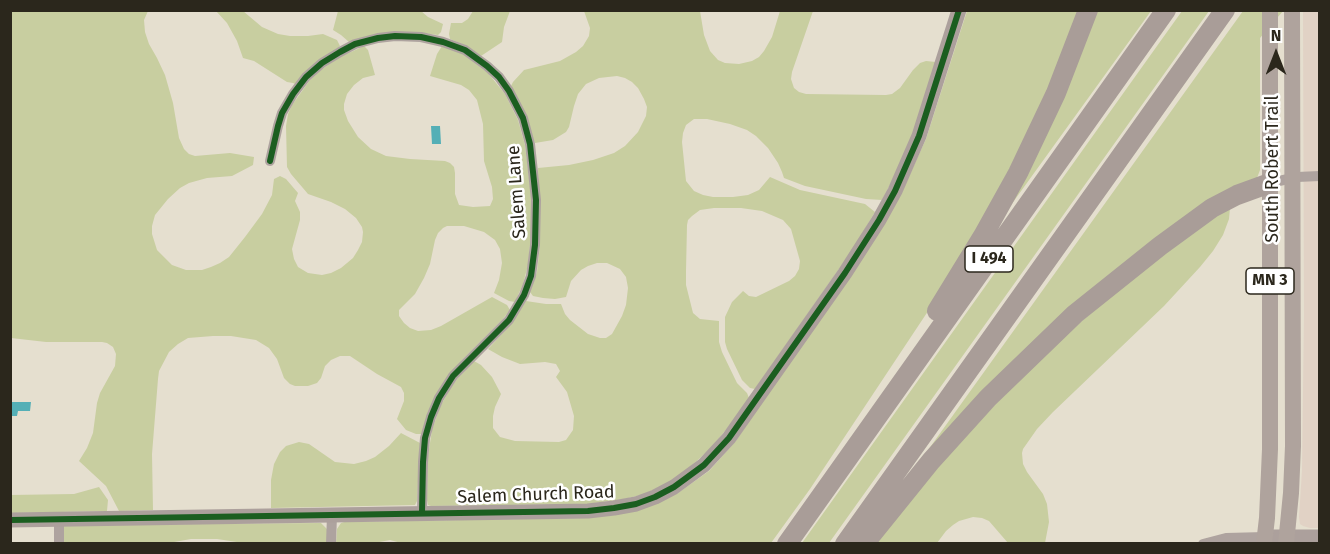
<!DOCTYPE html>
<html>
<head>
<meta charset="utf-8">
<style>
  body { margin:0 }
  #map { position:relative; width:1330px; height:554px; overflow:hidden; background:#e5dfcf; font-family:"Fira Sans",sans-serif }
  canvas { display:block }
  .frame { position:absolute; inset:0; border:12px solid #2b271c; pointer-events:none }
  .north { position:absolute; left:1246px; top:24px; width:60px; height:60px; -webkit-text-stroke:4px #fff; paint-order:stroke; rotate:0deg; font-size:16px; font-weight:700; line-height:24px; text-align:center; color:#2b271c }
  .north::after { content:''; display:block; margin:auto; width:21px; height:27px; background:#2b271c; clip-path:polygon(50% 0,100% 100%,50% 72%,0 100%) }
</style>
</head>
<body>
<div id="map">
<canvas width="1330" height="554"></canvas>
<div class="frame"></div>
<div class="north">N</div>
</div>
<script>
const c = document.querySelector('canvas').getContext('2d');
c.lineJoin = 'round';
function fill(path, color) { c.fillStyle = color; c.fill(path, 'evenodd'); }
const toPath = rows => new Path2D(rows.map(r => 'M' + r).join(''));
function trace(path, color, width, dash) { c.strokeStyle = color; c.lineWidth = width; c.lineCap = dash ? 'butt' : 'round'; c.setLineDash(dash || []); c.stroke(path); }
function label(font, color, halo, rows, align = 'center') {
  c.font = font + ' "Fira Sans",sans-serif'; c.lineWidth = 5; c.setLineDash([]); c.textBaseline = 'middle'; c.strokeStyle = halo; c.fillStyle = color; for (const [text, x, y, turn = 0] of rows) {
    c.save(); c.translate(x, y); c.rotate((+turn || 0) * Math.PI / 180); c.textAlign = isNaN(turn) ? turn : align; if (halo) c.strokeText(text, 0, 0); c.fillText(text, 0, 0); c.restore();
  }
}
fill(toPath([
  [1319,10,1319,528,1310,528,1303,526,1300,524,1299,517,1302,470,1304,315,1303,11]
]), '#e1d2c5');
fill(toPath([
  [10,11,148,11,144,20,145,32,149,44,157,58,165,75,173,103,179,138,184,149,189,154,195,156,230,153,254,157,253,165,232,176,207,178,189,183,180,188,168,199,155,215,152,226,152,234,157,250,172,265,186,270,202,270,211,267,220,263,229,257,245,237,262,214,272,195,274,179,280,176,286,179,298,193,295,201,300,212,300,220,292,249,294,259,298,267,308,273,322,275,331,273,341,268,353,258,358,250,362,242,363,232,362,227,356,218,345,209,331,202,308,194,291,174,287,167,286,126,288,114,292,105,310,80,321,70,338,58,364,46,368,50,375,75,363,78,354,85,347,94,344,104,344,110,348,121,358,137,371,149,386,156,410,159,445,161,450,163,454,167,455,173,455,194,459,205,473,207,490,206,493,199,492,187,484,161,483,124,477,100,469,90,461,85,430,76,437,54,442,46,463,54,488,73,505,94,518,120,525,145,531,195,531,235,528,265,523,284,515,302,509,301,494,293,499,280,502,263,500,249,495,240,484,232,464,226,447,226,443,228,438,233,435,240,430,264,424,278,415,294,399,310,399,316,404,323,410,328,418,331,431,330,441,326,492,297,507,305,510,310,502,320,461,361,421,434,416,434,406,430,397,419,404,401,404,393,401,387,377,374,350,356,340,356,331,360,325,366,321,378,317,383,308,386,295,386,290,384,284,378,277,359,269,348,256,340,231,336,213,336,188,338,178,344,169,352,159,371,158,379,152,454,153,510,119,511,106,486,79,461,87,448,93,433,97,403,100,393,115,366,116,354,113,347,107,343,102,342,46,342,11,338],
  [216,11,243,11,262,27,278,34,290,36,308,36,323,34,337,40,340,46,295,84,293,83,287,82,254,61,243,58,237,41,227,23],
  [338,11,421,11,428,17,443,24,441,32,438,35,417,32,349,42,341,35,333,30],
  [473,11,510,11,504,27,502,42,481,56,467,46,450,39,449,34,451,23,462,23,468,19],
  [584,11,700,11,704,35,710,51,718,60,725,63,739,64,752,61,759,57,764,51,772,37,780,11,813,11,792,72,791,79,794,88,799,92,806,94,886,95,892,94,900,88,913,70,920,63,926,61,936,62,913,134,899,167,882,200,866,199,805,186,784,178,782,172,778,163,768,148,756,136,747,130,730,124,707,119,694,119,686,125,683,133,682,142,686,181,694,191,703,195,713,197,733,197,748,195,759,190,770,177,800,190,865,204,875,212,855,246,755,389,750,388,742,380,727,349,725,342,725,317,732,302,743,291,749,296,756,297,789,281,795,276,799,269,800,261,791,229,783,220,762,211,741,208,714,208,700,210,692,216,688,220,687,225,686,271,686,285,693,313,700,319,719,321,719,342,722,352,737,383,747,393,749,398,730,425,709,450,681,475,661,487,641,495,624,499,588,504,431,506,428,505,427,500,428,456,432,430,440,407,450,389,457,379,474,361,481,365,492,377,501,394,495,407,493,416,493,428,500,437,515,441,559,442,566,440,573,430,574,416,567,392,556,377,560,371,556,364,545,362,520,364,502,357,488,349,512,323,526,301,546,304,561,304,565,314,570,320,588,334,600,338,606,338,612,334,622,316,626,305,628,288,626,277,620,269,607,263,597,263,588,266,581,270,571,281,566,297,555,299,543,298,533,296,530,292,537,272,540,245,538,168,569,165,593,160,614,153,625,146,638,132,646,116,647,107,644,99,638,88,632,82,625,78,617,76,599,78,586,84,578,94,574,106,569,127,566,132,553,140,535,143,511,86,513,82,524,70,560,61,576,52,583,46,589,36,590,28],
  [967,11,1081,11,1045,103,954,272,810,489,771,543,405,544,390,540,374,543,336,544,337,529,341,523,344,522,582,518,678,493,709,471,735,442,901,194,926,139],
  [1092,11,1151,11,1011,205,1007,202],
  [1182,11,1209,11,829,543,802,543],
  [1243,11,1283,11,1260,38,1260,170,1257,178,1234,188,918,464],
  [1230,208,1229,219,1223,235,1213,251,1200,267,1164,306,1053,412,1037,429,1023,449,1022,453,1023,464,1027,472,1043,494,1047,504,1049,522,1045,543,1008,543,989,521,982,518,973,517,959,521,953,525,946,531,937,543,872,544,936,465,1079,319,1208,221],
  [401,433,420,443,417,501,415,505,271,508,271,480,274,464,280,452,286,446,299,442,309,444,335,462,354,464,366,461,375,457,389,446],
  [99,487,108,500,107,511,11,513,10,495,74,494],
  [321,523,327,529,327,544,250,544,217,539,191,539,163,544,62,544,64,525]
]), '#c8cea0');
fill(toPath([
  [431,126,440,126,441,144,432,144],
  [11,402,31,402,30,411,18,411,17,416,11,416]
]), '#54afb6');
trace(toPath([
  [270,161,278,126,282,113,293,94,306,77,322,63,340,52,355,44,378,38,395,36,421,37,443,42,465,50,487,66,499,77,509,91,523,118,530,144,536,200,535,245,531,276,524,295,509,320,453,376,439,398,431,417,425,438,423,462,422,513],
  [1270,183,1297,177,1320,176],
  [59,519,59,544],
  [331,544,332,515],
  [1203,544,1226,538,1265,537]
]), '#aea39f', 10);
trace(toPath([
  [10,520,588,511,614,508,636,504,655,497,674,487,704,465,729,438,845,273,879,220,895,191,919,136,959,10],
  [1265,537,1320,537]
]), '#aca09c', 15);
trace(toPath([
  [1264,544,1267,518,1270,449,1270,10],
  [1286,544,1291,493,1293,446,1292,10]
]), '#afa39d', 16);
trace(toPath([
  [937,311,983,236,1018,173,1056,93,1088,10],
  [787,544,1166,10],
  [845,544,1225,10],
  [864,544,931,461,988,398,1075,314,1160,246,1212,208,1237,195,1270,183]
]), '#a99d98', 20);
trace(toPath([
  [270,161,278,126,282,113,293,94,306,77,322,63,340,52,355,44,378,38,395,36,421,37,443,42,465,50,487,66,499,77,509,91,523,118,530,144,536,200,535,245,531,276,524,295,509,320,453,376,439,398,431,417,425,438,423,462,422,513],
  [10,520,588,511,614,508,636,504,655,497,674,487,704,465,729,438,845,273,879,220,895,191,919,136,959,10]
]), '#1b5e20', 6);
for (const [x, y, w] of [
  [989,259,48],
  [1270,281,48]
]) { const box = new Path2D(); box.roundRect(x - w / 2, y - 13, w, 26, 4.5); c.fillStyle = '#fff'; c.fill(box); trace(box, '#2b271c', 1.5); }
label('bold 16px', '#2b271c', null, [
  ["I 494",989,259],
  ["MN 3",1270,281]
]);
label('18px', '#2b271c', '#fff', [
  ["South Robert Trail",1273,169,-90],
  ["Salem Lane",517,192,-94],
  ["Salem Church Road",536,495,-2]
]);
</script>
</body>
</html>
